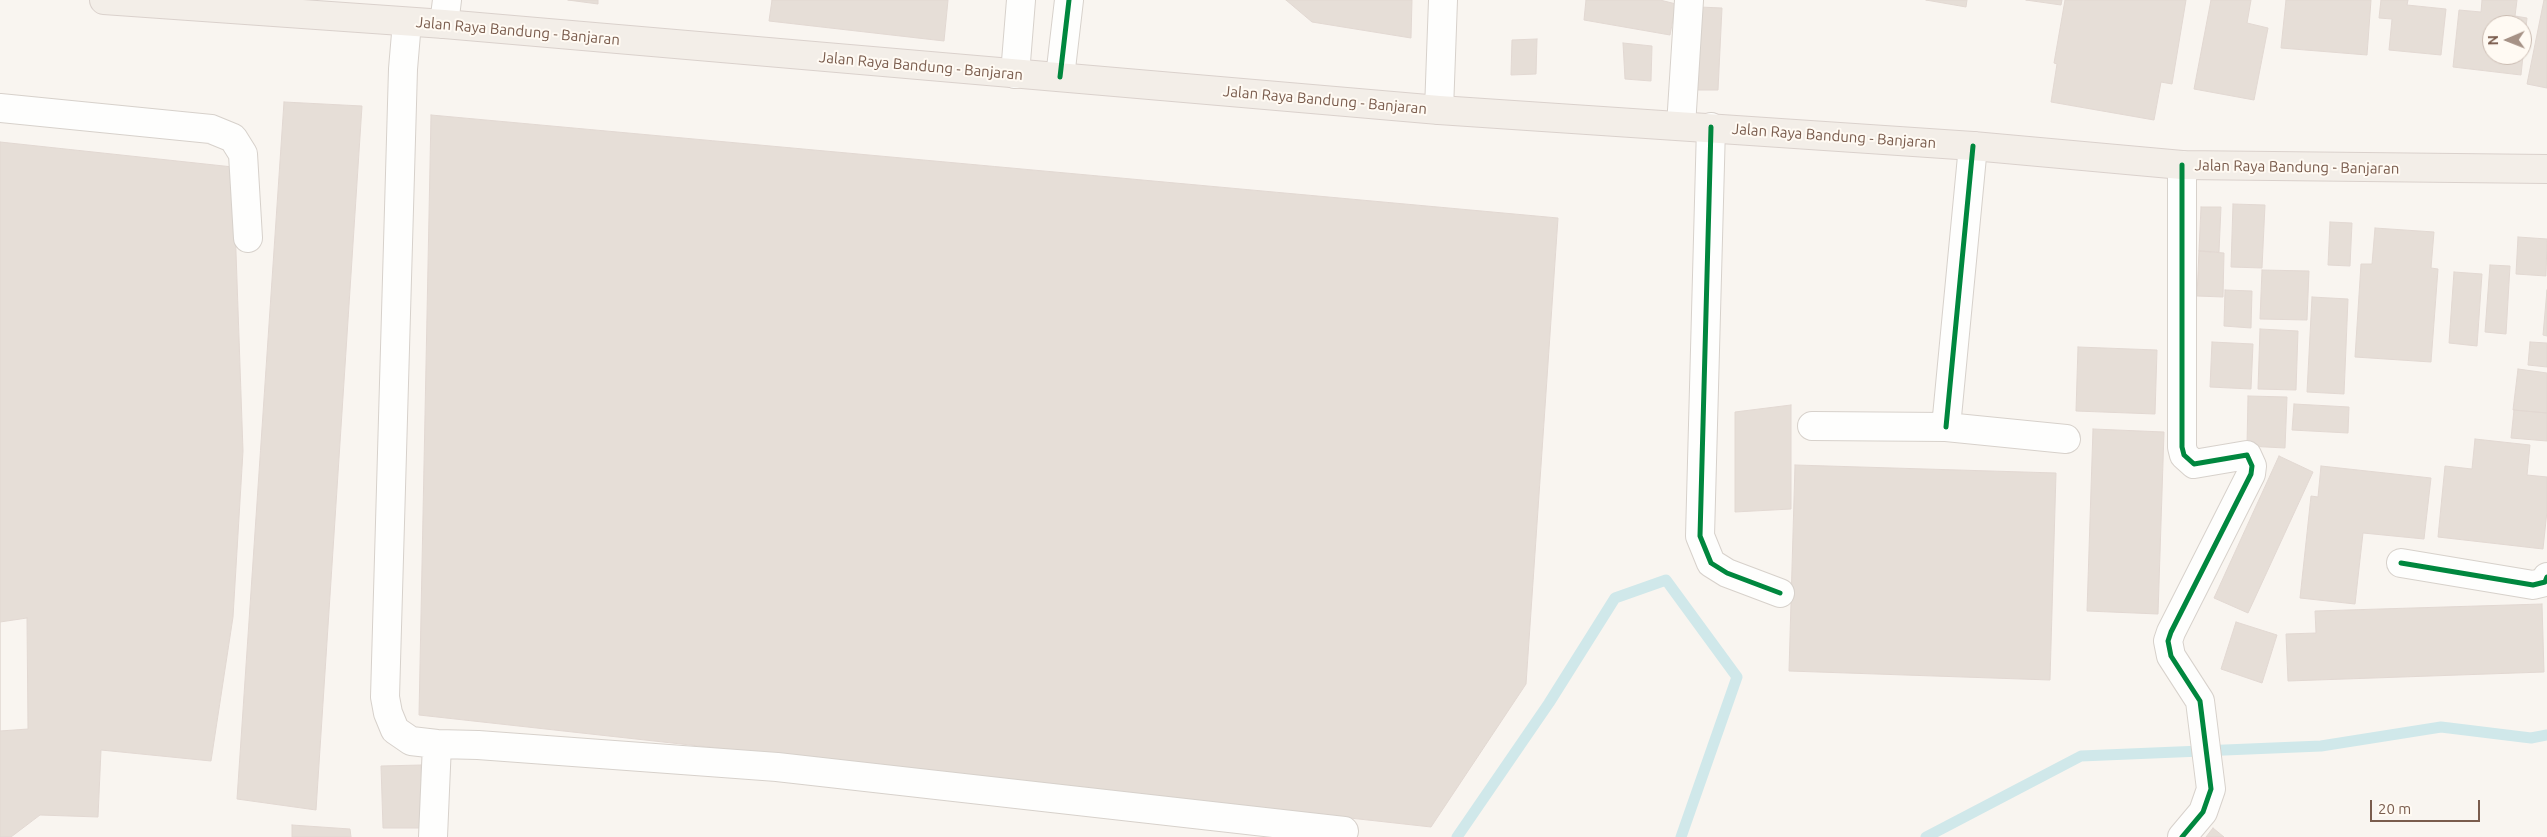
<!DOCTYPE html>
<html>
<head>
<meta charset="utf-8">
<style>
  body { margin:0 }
  #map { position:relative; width:2547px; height:837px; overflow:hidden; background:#f9f5f0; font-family:Ubuntu,sans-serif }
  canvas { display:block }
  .north { position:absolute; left:2482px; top:15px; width:50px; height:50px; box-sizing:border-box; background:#fffaf3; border:1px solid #cabbb1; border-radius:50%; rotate:269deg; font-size:14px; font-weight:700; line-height:20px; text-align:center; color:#7a5c4d }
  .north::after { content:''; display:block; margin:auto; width:18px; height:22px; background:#a69286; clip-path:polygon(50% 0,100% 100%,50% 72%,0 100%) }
  .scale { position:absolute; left:2370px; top:800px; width:110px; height:22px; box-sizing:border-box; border:2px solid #7a5c4d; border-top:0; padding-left:6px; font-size:15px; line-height:18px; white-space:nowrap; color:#7a5c4d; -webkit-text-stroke:4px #fffaf3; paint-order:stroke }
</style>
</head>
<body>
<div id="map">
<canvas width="2547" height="837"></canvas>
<div class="north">N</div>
<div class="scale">20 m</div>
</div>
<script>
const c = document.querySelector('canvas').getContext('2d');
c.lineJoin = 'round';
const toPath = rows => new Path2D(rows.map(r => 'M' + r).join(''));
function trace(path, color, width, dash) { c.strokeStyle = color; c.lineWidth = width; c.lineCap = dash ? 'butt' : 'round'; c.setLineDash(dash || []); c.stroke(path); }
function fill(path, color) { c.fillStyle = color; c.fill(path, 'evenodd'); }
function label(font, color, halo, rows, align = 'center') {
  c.font = font + ' Ubuntu,sans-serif'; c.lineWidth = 4; c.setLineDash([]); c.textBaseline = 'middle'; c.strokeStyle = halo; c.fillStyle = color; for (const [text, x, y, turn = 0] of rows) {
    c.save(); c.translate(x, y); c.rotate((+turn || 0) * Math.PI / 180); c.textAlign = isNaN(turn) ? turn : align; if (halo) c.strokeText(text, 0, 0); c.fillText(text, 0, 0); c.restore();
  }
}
trace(toPath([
  [1457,837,1549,703,1615,598,1666,580,1737,677,1681,837],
  [1926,837,2081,756,2321,746,2441,727,2531,738,2547,735]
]), '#d0e8ea', 11);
const building = toPath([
  [568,0,598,0,598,4,568,0],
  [772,0,948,0,944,41,769,21,772,0],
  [1286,0,1412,0,1411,38,1312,22,1286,0],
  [1586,0,1660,0,1676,4,1670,35,1584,20,1586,0],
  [1926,0,1967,0,1966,7,1926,0],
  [2026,0,2062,0,2061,5,2026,0],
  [2065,0,2186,0,2172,84,2161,82,2154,120,2051,102,2057,64,2054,63,2065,0],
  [2211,0,2251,0,2247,23,2268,28,2254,100,2194,89,2211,0],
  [2286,0,2371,0,2367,55,2281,48,2286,0],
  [2381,0,2408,0,2407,5,2446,9,2441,55,2389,50,2392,19,2379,18,2381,0],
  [2482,0,2517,0,2515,16,2527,18,2521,75,2453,67,2459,10,2481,12,2482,0],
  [2492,25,2522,25,2522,55,2492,55,2492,25],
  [2544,0,2547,0,2547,88,2527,84,2544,0],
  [1699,7,1722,8,1718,90,1694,90,1699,7],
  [1537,39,1536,74,1511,75,1512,40,1537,39],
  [1623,43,1652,46,1651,81,1625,79,1623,43],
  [284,102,362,106,316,810,237,799,284,102],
  [431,115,1558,218,1526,684,1431,827,419,715,431,115],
  [0,142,233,167,243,451,233,617,211,761,101,750,98,817,40,815,11,837,0,837,0,142],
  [2233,204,2265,205,2262,268,2231,267,2233,204],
  [2201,207,2221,207,2219,252,2199,251,2201,207],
  [2330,222,2352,223,2350,266,2328,265,2330,222],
  [2375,228,2434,232,2431,268,2438,269,2431,362,2355,357,2361,264,2372,264,2375,228],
  [2518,237,2547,239,2546,276,2516,274,2518,237],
  [2199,251,2224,253,2223,297,2197,296,2199,251],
  [2490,265,2510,266,2506,334,2485,332,2490,265],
  [2262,270,2309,271,2307,320,2260,319,2262,270],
  [2454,272,2482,274,2477,346,2449,343,2454,272],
  [2225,290,2252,291,2251,328,2224,326,2225,290],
  [2547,290,2547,336,2543,335,2547,290],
  [2312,297,2348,299,2344,394,2307,392,2312,297],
  [2260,329,2298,331,2296,390,2258,389,2260,329],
  [2212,342,2253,344,2251,389,2210,387,2212,342],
  [2530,342,2547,343,2547,367,2528,365,2530,342],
  [2078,347,2157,350,2155,414,2076,411,2078,347],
  [2518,369,2547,373,2547,413,2513,410,2518,369],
  [2248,396,2287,397,2285,448,2247,446,2248,396],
  [2294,404,2349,407,2348,433,2292,430,2294,404],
  [1791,405,1791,509,1735,512,1735,412,1791,405],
  [2514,410,2547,413,2547,441,2511,438,2514,410],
  [2093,429,2164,432,2158,614,2087,611,2093,429],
  [2475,439,2530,445,2527,475,2547,477,2547,511,2543,549,2438,537,2445,466,2472,469,2475,439],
  [2279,456,2313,472,2248,613,2214,598,2279,456],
  [1795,465,2056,473,2050,680,1789,671,1795,465],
  [2321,466,2431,478,2424,539,2363,533,2355,604,2300,598,2311,496,2318,497,2321,466],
  [2542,604,2544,672,2288,681,2286,634,2316,633,2315,611,2542,604],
  [27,618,28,729,0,731,0,622,27,618],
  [2236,622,2277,635,2262,683,2221,669,2236,622],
  [421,765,423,828,383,828,381,766,421,765],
  [292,825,350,829,351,837,292,837,292,825],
  [2213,828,2224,837,2206,837,2213,828]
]);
fill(building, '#e6ded7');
trace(building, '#e2d8d2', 1);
const minor = toPath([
  [407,22,403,69,385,697,388,713,395,730,411,741,437,744,478,745,777,767,1344,831],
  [444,24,447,0],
  [1015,74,1021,0],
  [1060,77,1069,0],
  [0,108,211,129,233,138,243,154,248,238],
  [1439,110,1443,0],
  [1681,126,1689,0],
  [1711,127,1700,536,1711,563,1727,573,1780,593],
  [2182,165,2182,447,2184,455,2194,464,2247,455,2252,466,2251,474,2171,632,2168,641,2171,656,2200,701,2211,789,2203,812,2182,837],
  [1812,426,1946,427,2066,439],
  [1946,427,1973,146],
  [2401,563,2533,585,2545,582,2547,577],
  [433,837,437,744]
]);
const major = toPath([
  [104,0,444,24,1439,110,1973,146,2182,165,2547,169]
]);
trace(minor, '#d7d1cb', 30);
trace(major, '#dad1cc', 30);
trace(minor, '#fefefd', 28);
trace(major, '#f3eee8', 28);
trace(toPath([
  [1060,77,1069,0],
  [1711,127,1700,536,1711,563,1727,573,1780,593],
  [2182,165,2182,447,2184,455,2194,464,2247,455,2252,466,2251,474,2171,632,2168,641,2171,656,2200,701,2211,789,2203,812,2182,837],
  [1946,427,1973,146],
  [2401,563,2533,585,2545,582,2547,577]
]), '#00873e', 5);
label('15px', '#7a5c4d', '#fffaf3', [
  ["Jalan Raya Bandung - Banjaran",518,31,5],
  ["Jalan Raya Bandung - Banjaran",921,66,5],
  ["Jalan Raya Bandung - Banjaran",1325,100,5],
  ["Jalan Raya Bandung - Banjaran",1834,136,4],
  ["Jalan Raya Bandung - Banjaran",2297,167,1]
]);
</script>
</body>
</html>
